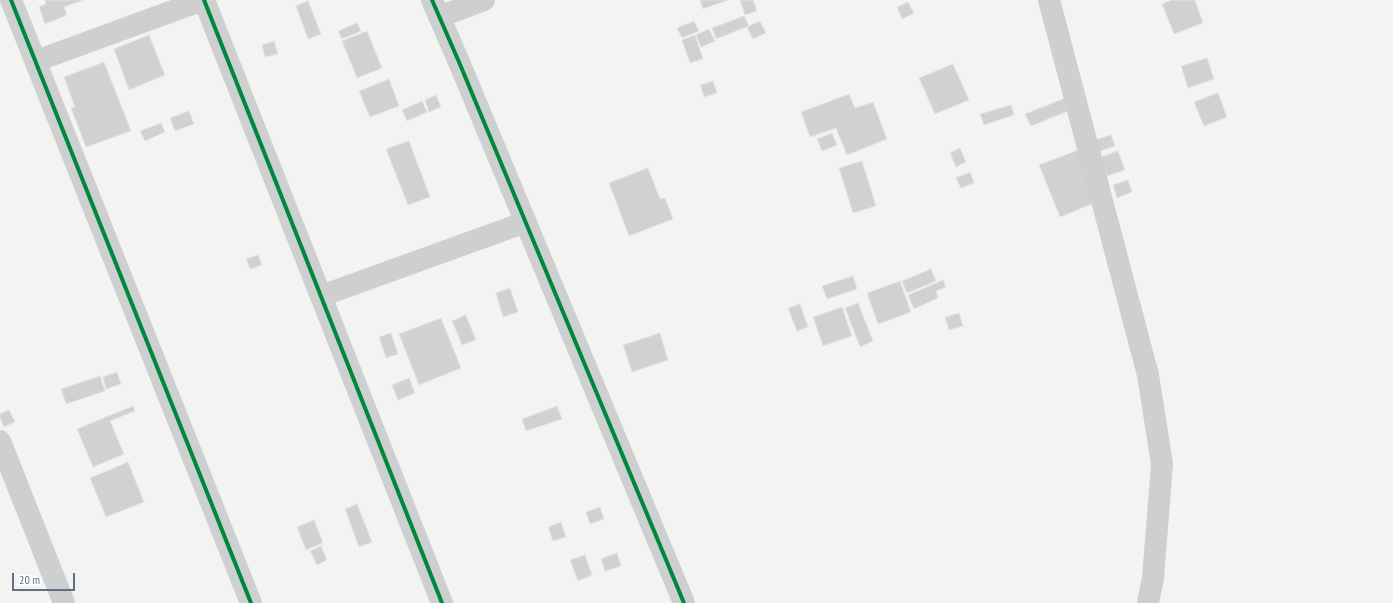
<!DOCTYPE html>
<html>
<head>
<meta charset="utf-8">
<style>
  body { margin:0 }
  #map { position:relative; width:1393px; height:603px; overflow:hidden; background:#f3f4f2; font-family:"PT Sans Narrow",sans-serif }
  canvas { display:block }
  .scale { position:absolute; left:12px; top:573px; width:63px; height:18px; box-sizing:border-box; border:2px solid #636f83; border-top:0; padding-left:5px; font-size:12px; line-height:14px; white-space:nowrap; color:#636f83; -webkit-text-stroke:3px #fff; paint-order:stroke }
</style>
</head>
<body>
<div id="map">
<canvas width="1393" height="603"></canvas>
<div class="scale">20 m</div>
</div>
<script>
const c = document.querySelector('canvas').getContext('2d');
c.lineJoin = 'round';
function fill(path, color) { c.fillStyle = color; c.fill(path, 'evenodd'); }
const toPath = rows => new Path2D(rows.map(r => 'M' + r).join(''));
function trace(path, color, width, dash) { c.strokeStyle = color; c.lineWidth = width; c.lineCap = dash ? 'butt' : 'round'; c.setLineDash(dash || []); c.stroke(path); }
const building = toPath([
  [45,0,83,0,64,7,67,15,45,24,39,7,46,4,45,0],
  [700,0,728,0,703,9,700,0],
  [740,0,753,0,757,11,745,15,740,0],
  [1172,0,1195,0,1203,23,1174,34,1162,4,1172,0],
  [308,1,321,34,308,39,296,6,308,1],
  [908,2,914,13,902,19,897,7,908,2],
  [744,16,749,26,716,39,712,28,744,16],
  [694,21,699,31,682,38,677,28,694,21],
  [760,21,766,33,753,39,747,27,760,21],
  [357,23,361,31,342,39,338,31,357,23],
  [709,29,715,41,701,47,696,35,709,29],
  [367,31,382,68,357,78,342,41,367,31],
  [149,35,165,75,129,90,114,49,149,35],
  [695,35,703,59,690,63,682,40,695,35],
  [274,41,278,54,265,57,262,45,274,41],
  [1207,58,1214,79,1188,88,1181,66,1207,58],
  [104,62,131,131,86,147,71,108,75,107,64,77,104,62],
  [953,64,969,100,935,114,919,78,953,64],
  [389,79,399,106,370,117,359,91,389,79],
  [713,81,717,93,704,97,700,85,713,81],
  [1218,93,1227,117,1204,126,1194,102,1218,93],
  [849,94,855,108,873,102,887,139,847,155,836,128,810,137,801,112,849,94],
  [436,95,441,107,429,112,425,100,436,95],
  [1073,95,1078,107,1031,126,1025,114,1073,95],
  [422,101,427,112,407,121,402,110,422,101],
  [1011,105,1014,115,984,125,980,114,1011,105],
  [189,111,194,124,175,131,170,118,189,111],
  [161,123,165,132,145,141,140,131,161,123],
  [832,133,837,145,822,151,817,139,832,133],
  [1111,135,1115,146,1092,154,1088,142,1111,135],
  [409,141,430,197,408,205,386,149,409,141],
  [960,148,966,162,956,167,950,153,960,148],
  [1084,148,1104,199,1060,217,1039,165,1084,148],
  [1118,151,1125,170,1107,176,1101,157,1118,151],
  [862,161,876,206,853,213,839,168,862,161],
  [648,168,660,199,665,198,673,219,629,236,609,183,648,168],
  [970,172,974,183,961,188,956,178,970,172],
  [1128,180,1132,192,1117,198,1113,185,1128,180],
  [258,255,262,265,250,269,246,259,258,255],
  [931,269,936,281,907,293,902,281,931,269],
  [853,276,857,289,827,299,822,286,853,276],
  [943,280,946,287,936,291,938,298,914,309,908,295,943,280],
  [900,281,911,312,878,324,867,293,900,281],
  [510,288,518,312,503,317,496,293,510,288],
  [858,303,873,341,860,347,845,308,858,303],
  [800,304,808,327,797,331,788,308,800,304],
  [842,307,852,336,823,346,813,317,842,307],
  [959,313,963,326,949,330,945,317,959,313],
  [466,315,476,340,462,345,452,321,466,315],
  [441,318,461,368,419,385,399,334,441,318],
  [391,333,398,354,386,358,379,337,391,333],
  [660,333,668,360,632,372,623,345,660,333],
  [117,372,121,384,106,389,103,377,117,372],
  [100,376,105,391,66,404,61,389,100,376],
  [409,378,415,393,398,400,392,385,409,378],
  [133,406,135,411,110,421,124,454,93,467,77,429,133,406],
  [557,406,562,419,526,431,522,419,557,406],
  [9,410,15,422,4,427,0,418,0,414,9,410],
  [128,462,144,502,106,517,90,478,128,462],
  [357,504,372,542,359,547,345,509,357,504],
  [600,507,604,519,590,524,586,512,600,507],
  [314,520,323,543,306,550,297,527,314,520],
  [561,522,566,537,553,541,548,527,561,522],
  [321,546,327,560,317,565,310,551,321,546],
  [617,553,621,566,605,571,601,559,617,553],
  [585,555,592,575,578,581,570,560,585,555]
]);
fill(building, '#d0d1d2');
trace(building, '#e2e3e2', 1);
trace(toPath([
  [11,0,251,603],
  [204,0,442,603],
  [432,0,459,62,684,603],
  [1049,0,1148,375,1162,464,1153,578,1148,603],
  [439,17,484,0],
  [36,61,203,0],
  [321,296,526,222],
  [0,441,64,603]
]), '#cecfcf', 22);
trace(toPath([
  [11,0,251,603],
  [204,0,442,603],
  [432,0,459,62,684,603]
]), '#00873e', 4);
</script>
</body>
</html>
